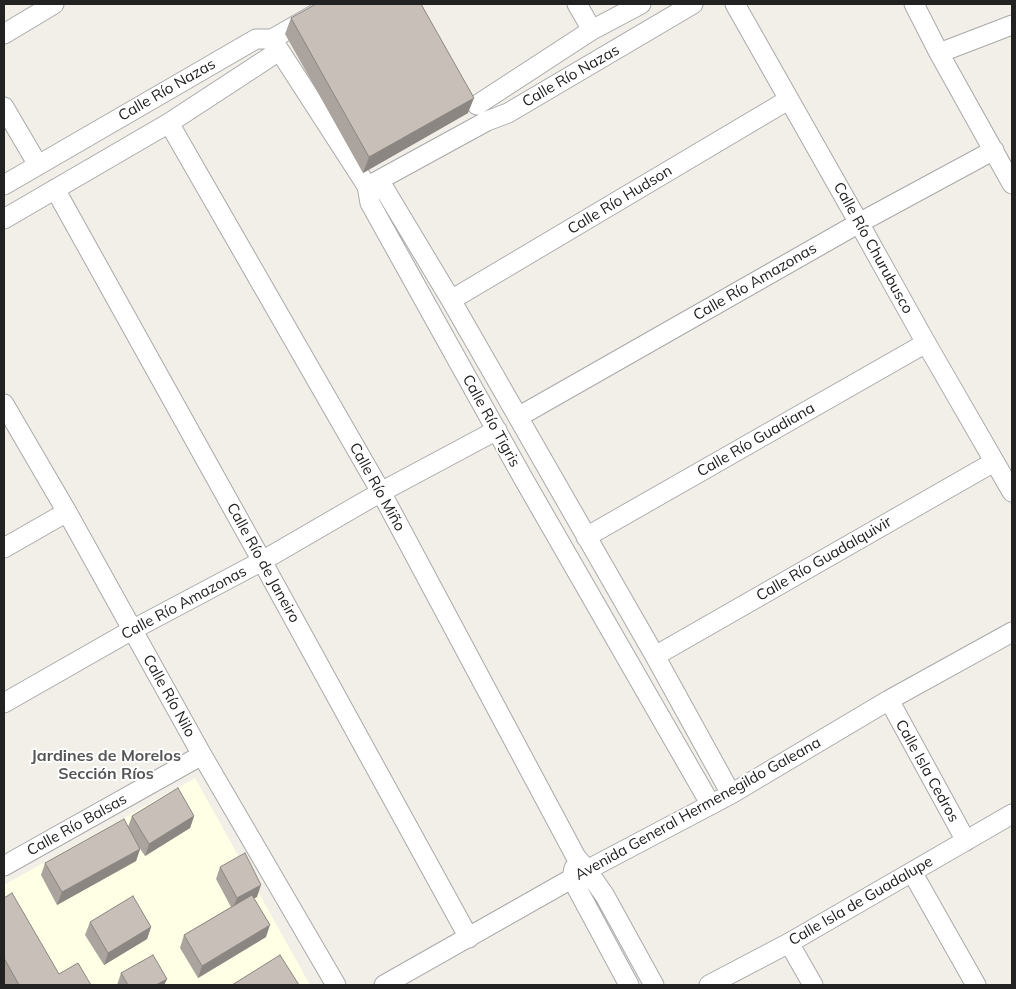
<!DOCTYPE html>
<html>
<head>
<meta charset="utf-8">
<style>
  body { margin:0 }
  #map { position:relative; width:1016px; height:989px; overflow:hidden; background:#f2efe9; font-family:Mulish,sans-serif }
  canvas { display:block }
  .frame { position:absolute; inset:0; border:5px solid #222; pointer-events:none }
</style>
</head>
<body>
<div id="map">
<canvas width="1016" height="989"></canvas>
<div class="frame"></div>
</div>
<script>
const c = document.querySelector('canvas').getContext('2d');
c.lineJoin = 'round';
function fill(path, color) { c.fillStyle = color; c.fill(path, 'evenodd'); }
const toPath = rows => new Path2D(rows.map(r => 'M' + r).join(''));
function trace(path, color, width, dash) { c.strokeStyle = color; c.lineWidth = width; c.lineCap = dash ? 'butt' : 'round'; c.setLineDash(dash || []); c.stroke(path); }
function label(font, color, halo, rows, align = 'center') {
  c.font = font + ' Mulish,sans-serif'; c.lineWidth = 4; c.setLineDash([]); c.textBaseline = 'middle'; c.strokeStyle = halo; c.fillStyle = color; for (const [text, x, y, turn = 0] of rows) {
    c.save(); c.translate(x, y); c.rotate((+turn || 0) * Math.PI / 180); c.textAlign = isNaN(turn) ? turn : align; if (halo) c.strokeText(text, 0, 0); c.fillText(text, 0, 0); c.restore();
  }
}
fill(toPath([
  [195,778,310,985,4,985,4,885]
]), '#ffffe5');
const street = toPath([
  [577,4,592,30],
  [735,4,859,223,926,343,1012,492],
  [914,4,939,53,1012,184],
  [4,34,54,4],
  [272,39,367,186,370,203,523,478,711,805],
  [939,53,1012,25],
  [477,105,592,30,641,4],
  [4,107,38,165],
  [169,123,381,492,576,857,587,870,605,896,654,985],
  [379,180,451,300,655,656,731,794],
  [4,185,256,39,272,39,333,4],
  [368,186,487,121,508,113,693,4],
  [55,189,262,561,469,938],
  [4,219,169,123,279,51],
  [451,300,788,100],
  [4,404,67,512,202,755,336,985],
  [518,417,859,223,994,150],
  [586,537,926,343],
  [4,548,67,512],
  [655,656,994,462],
  [889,700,966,841],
  [4,703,132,630,262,561,381,492,497,430],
  [4,866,202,755],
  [574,868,572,879,629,985],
  [912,872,976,985],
  [789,943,813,985],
  [384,985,587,870,731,794,889,700,1012,632],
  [709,985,789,943,1012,814]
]);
trace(street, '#a9a9a9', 21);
trace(street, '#fff', 19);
fill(toPath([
  [291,18,468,113,363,173,285,34],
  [132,816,194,816,190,828,145,856,137,844,140,849,136,861,57,905,41,875,45,863,128,827],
  [220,867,257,897,254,898,266,937,198,978,180,948,184,935,231,907,216,879],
  [4,898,59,974,91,985,5,985,4,984],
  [90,922,151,927,147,939,104,965,85,935],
  [121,973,167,979,164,985,117,985]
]), '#aba49e');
fill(toPath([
  [474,98,468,113,363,173,369,157],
  [194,816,190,828,145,856,149,844],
  [140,849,136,861,57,905,62,892],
  [261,885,257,897,232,910,237,898],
  [270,925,266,937,198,978,202,966],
  [151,927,147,939,104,965,108,953],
  [167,979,164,985,156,985]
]), '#8b8681');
const building = toPath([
  [316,4,421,4,474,98,369,157,291,18,316,4],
  [178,788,194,816,149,844,132,816,178,788],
  [124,819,140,849,62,892,45,863,124,819],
  [245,853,261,885,237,898,220,867,245,853],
  [12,893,59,974,78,963,91,985,19,985,4,958,4,898,12,893],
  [252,895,270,925,202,966,184,935,252,895],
  [133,896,151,927,108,953,90,922,133,896],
  [153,955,167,979,156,985,128,985,121,973,153,955],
  [280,955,299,985,232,985,280,955]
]);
fill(building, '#c7bfb8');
trace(building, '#8b8681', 1);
label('15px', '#222', '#fff', [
  ["Calle Río Nazas",571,76,-30],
  ["Calle Río Nazas",167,90,-30],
  ["Calle Río Hudson",620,200,-31],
  ["Calle Río Churubusco",873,248,61],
  ["Calle Río Amazonas",755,282,-30],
  ["Calle Río Tigris",491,421,61],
  ["Calle Río Guadiana",756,440,-30],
  ["Calle Río Miño",377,487,61],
  ["Calle Río Guadalquivir",824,559,-30],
  ["Calle Río de Janeiro",263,563,61],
  ["Calle Río Amazonas",184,603,-28],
  ["Calle Río Nilo",169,696,61],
  ["Calle Isla Cedros",927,771,61],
  ["Avenida General Hermenegildo Galeana",698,809,-29],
  ["Calle Río Balsas",77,825,-29],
  ["Calle Isla de Guadalupe",861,901,-30]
]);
label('bold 16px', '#555', '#fff', [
  ["Jardines de Morelos",106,756],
  ["Sección Ríos",106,774]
]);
</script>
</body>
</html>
